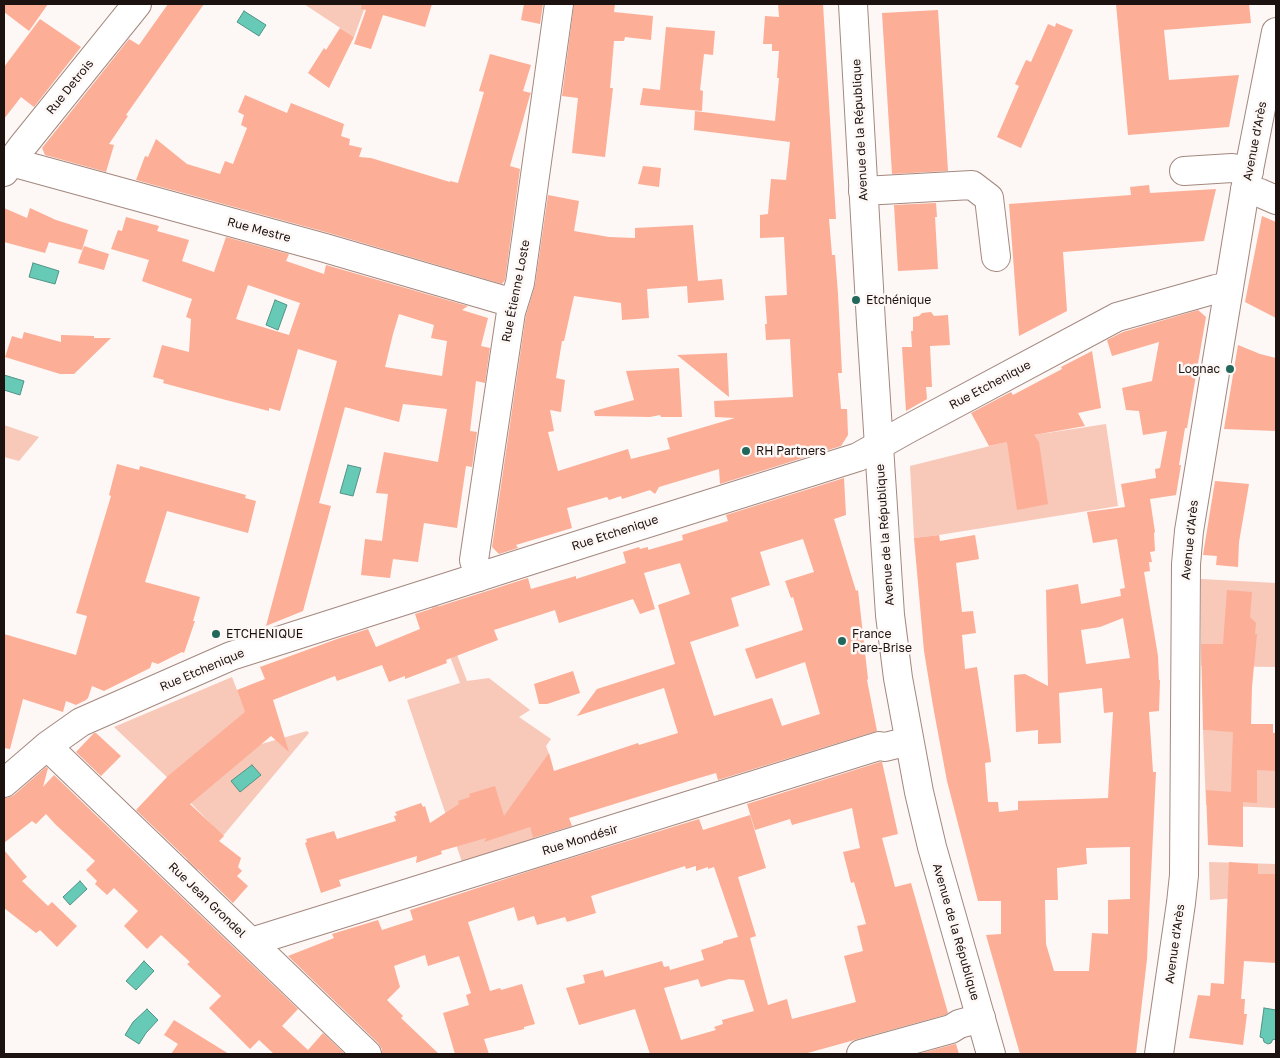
<!DOCTYPE html>
<html>
<head>
<meta charset="utf-8">
<style>
  body { margin:0 }
  #map { position:relative; width:1280px; height:1058px; overflow:hidden; background:#fdf7f5; font-family:"Golos Text",sans-serif }
  canvas { display:block }
  .frame { position:absolute; inset:0; border:5px solid #1c120f; pointer-events:none }
</style>
</head>
<body>
<div id="map">
<canvas width="1280" height="1058"></canvas>
<div class="frame"></div>
</div>
<script>
const c = document.querySelector('canvas').getContext('2d');
c.lineJoin = 'round';
function fill(path, color) { c.fillStyle = color; c.fill(path, 'evenodd'); }
const toPath = rows => new Path2D(rows.map(r => 'M' + r).join(''));
function trace(path, color, width, dash) { c.strokeStyle = color; c.lineWidth = width; c.lineCap = dash ? 'butt' : 'round'; c.setLineDash(dash || []); c.stroke(path); }
function label(font, color, halo, rows, align = 'center') {
  c.font = font + ' "Golos Text",sans-serif'; c.lineWidth = 5; c.setLineDash([]); c.textBaseline = 'middle'; c.strokeStyle = halo; c.fillStyle = color; for (const [text, x, y, turn = 0] of rows) {
    c.save(); c.translate(x, y); c.rotate((+turn || 0) * Math.PI / 180); c.textAlign = isNaN(turn) ? turn : align; if (halo) c.strokeText(text, 0, 0); c.fillText(text, 0, 0); c.restore();
  }
}
fill(toPath([
  [304,4,366,4,354,37],
  [1106,424,1118,506,939,535,914,538,910,466,1034,435],
  [4,425,39,437,19,461,4,457],
  [1201,579,1276,583,1276,667,1201,666],
  [438,605,467,681,489,678,530,710,519,717,551,739,546,746,549,754,525,811,535,843,463,865,407,700,460,683,431,606],
  [232,677,258,745,307,731,309,733,217,843,195,873,184,864,213,826,187,799,188,797,114,727],
  [1203,730,1276,733,1276,808,1206,805],
  [1209,862,1276,864,1276,900,1235,898,1210,900]
]), '#f8c8b9');
const water = toPath([
  [244,11,266,25,259,36,237,22,244,11],
  [33,263,59,271,55,284,29,277,33,263],
  [275,300,287,305,278,330,266,325,275,300],
  [4,375,24,381,20,395,4,390,4,375],
  [348,465,361,468,353,496,340,493,348,465],
  [252,765,261,775,240,792,231,781,252,765],
  [80,881,87,889,70,905,63,897,80,881],
  [144,961,154,971,136,990,126,981,144,961],
  [1264,1008,1276,1010,1276,1040,1273,1039,1271,1043,1268,1044,1264,1042,1263,1038,1260,1037,1264,1008],
  [147,1009,158,1020,146,1033,139,1044,125,1035,133,1022,147,1009]
]);
fill(water, '#67cab7');
trace(water, '#509385', 1);
fill(toPath([
  [4,4,48,4,29,31,4,12],
  [168,4,204,4,126,115,128,116,109,144,114,145,106,172,45,155,42,148,129,39,139,45],
  [362,4,432,4,425,27,383,15,371,49,354,44,366,10,361,9],
  [524,4,543,4,540,24,521,20],
  [574,4,615,4,614,12,653,16,651,40,625,37,624,41,614,41,610,88,613,88,605,157,572,153,578,98,562,96],
  [778,4,823,4,836,219,829,219,832,255,835,255,838,294,842,373,838,373,841,409,847,409,848,435,841,446,720,484,719,469,659,487,655,494,650,490,622,499,621,496,609,500,607,497,567,508,572,528,516,545,518,548,499,554,492,547,526,315,535,285,548,195,579,201,574,231,609,237,635,238,635,228,693,225,698,281,722,279,724,300,688,303,687,286,647,289,649,318,622,320,621,303,574,296,564,341,562,341,556,378,565,380,561,412,550,410,554,431,548,432,558,471,628,449,631,459,670,449,667,438,735,418,715,417,714,401,793,397,790,339,766,340,765,324,767,324,765,296,787,295,784,237,760,238,760,215,768,214,771,179,786,180,790,142,694,130,695,111,775,121,779,78,777,78,779,51,772,51,772,44,763,44,765,16,779,17],
  [1116,4,1249,4,1251,23,1164,30,1169,80,1239,75,1229,127,1128,135],
  [938,10,948,171,892,174,882,13],
  [40,19,81,47,34,107,21,97,4,119,4,67],
  [1056,23,1073,30,1021,148,997,137,1019,86,1015,84,1026,60,1031,62,1048,24,1055,27],
  [666,27,715,31,713,55,704,54,700,90,703,91,702,111,640,105,643,88,660,90],
  [340,28,354,37,329,88,308,73,324,48,326,50],
  [490,54,531,65,523,91,531,93,530,95,510,166,520,169,505,280,502,284,329,233,136,180,145,156,148,157,156,139,187,164,220,174,225,161,233,164,247,128,241,125,244,115,238,112,245,95,287,113,291,103,344,124,341,136,350,139,349,145,362,148,359,157,371,158,450,182,450,181,458,183,484,92,479,91],
  [643,166,661,168,659,187,638,184],
  [1149,185,1150,193,1216,189,1204,241,1063,252,1067,311,1019,336,1009,204,1131,195,1130,187],
  [936,203,937,217,935,217,938,269,898,271,894,205],
  [4,208,27,218,30,208,56,220,88,230,82,250,49,242,45,253,4,242],
  [1262,216,1276,222,1276,318,1245,302],
  [126,217,159,226,157,231,189,240,182,261,214,272,226,237,289,254,286,261,324,274,326,265,468,306,462,310,488,318,481,346,490,348,485,383,476,381,470,431,477,432,472,467,466,466,457,528,424,523,418,562,393,559,390,578,361,575,365,539,382,541,388,494,376,493,384,452,438,462,447,409,403,404,399,422,345,407,319,503,331,506,303,611,266,626,337,361,298,349,280,411,269,408,269,411,226,400,163,383,164,380,153,377,162,345,189,352,191,319,186,317,192,299,142,281,149,260,111,249,118,230,122,231],
  [248,285,300,303,289,335,236,319],
  [399,314,434,325,431,338,447,341,442,376,385,367,393,334],
  [84,246,109,254,104,270,78,263],
  [1198,310,1206,317,1187,428,1185,428,1179,465,1181,465,1176,495,1150,499,1155,532,1154,533,1155,551,1150,552,1152,562,1149,562,1150,571,1144,572,1158,656,1159,680,1160,680,1159,711,1149,712,1153,772,1156,772,1147,959,1136,1054,1020,1054,986,935,1001,934,1001,901,978,901,947,781,933,706,924,651,914,538,939,535,940,541,975,535,979,559,956,563,962,612,973,611,976,633,962,635,965,669,977,667,990,752,991,762,985,763,988,802,998,802,999,812,1018,810,1018,801,1108,798,1113,712,1104,713,1102,688,1059,693,1061,743,1038,744,1038,730,1016,732,1014,675,1025,674,1048,686,1046,590,1078,584,1081,604,1121,596,1120,589,1125,588,1117,539,1093,543,1087,512,1125,507,1121,484,1156,478,1155,469,1160,468,1167,431,1143,435,1139,411,1126,410,1122,388,1152,381,1159,342,1112,356,1107,340,1123,332],
  [1123,618,1130,658,1086,664,1081,630,1100,627],
  [1130,847,1130,899,1108,900,1108,934,1092,933,1089,971,1054,971,1046,944,1045,900,1058,900,1057,868,1087,864,1086,848],
  [931,312,934,316,948,315,950,345,930,346,932,387,926,387,927,399,906,411,902,347,912,347,911,331,913,331,913,317,919,316,922,313],
  [24,332,61,342,61,335,94,336,94,338,111,338,74,374,60,374,5,357,12,336,22,339],
  [1238,345,1260,354,1276,358,1276,431,1224,429],
  [1092,351,1101,408,1078,413,1085,426,1034,435,1039,442,1048,504,1017,510,1007,442,989,446,971,413,1011,392,1013,395,1062,369,1061,367],
  [727,353,729,397,677,355],
  [679,368,682,417,661,417,660,415,650,417,595,416,594,411,634,400,626,371],
  [117,464,139,470,140,466,246,495,245,498,256,501,248,533,167,511,145,582,200,597,193,621,195,621,184,653,182,652,158,664,152,662,150,668,104,691,92,686,88,698,86,700,76,705,66,701,63,712,23,699,10,749,4,748,4,634,76,655,87,616,76,613,111,496,109,495],
  [844,478,846,515,834,519,856,591,858,590,868,679,867,680,877,731,718,780,716,773,689,781,569,818,572,826,533,838,530,827,484,842,486,839,486,838,441,851,442,854,416,863,417,856,339,880,341,886,321,893,305,843,307,842,306,839,334,831,337,839,396,821,394,816,397,815,395,812,421,803,423,807,425,806,430,823,459,804,458,801,470,797,469,794,495,786,504,816,549,753,554,771,638,743,639,745,678,733,664,688,577,716,597,689,675,664,658,605,690,594,680,563,644,573,655,609,640,614,633,599,559,623,555,610,494,630,498,640,451,658,446,660,447,663,405,679,405,676,389,682,382,665,337,681,335,676,273,700,289,752,271,736,190,804,224,836,219,841,241,858,238,867,242,871,237,876,248,886,233,903,136,810,168,776,245,712,237,690,265,679,260,667,337,639,368,629,376,647,420,629,415,614,528,578,531,589,576,576,576,579,626,563,623,552,639,547,640,549,648,547,648,550,683,540,682,535,728,521,726,515],
  [803,539,814,572,785,581,791,598,793,597,803,630,745,649,756,679,805,662,820,714,782,726,772,698,714,716,690,642,739,626,731,598,770,585,760,552],
  [1215,481,1249,484,1239,542,1238,567,1216,565,1217,556,1203,555],
  [1227,590,1252,592,1250,617,1256,623,1255,634,1257,634,1252,687,1251,724,1273,724,1273,733,1276,733,1276,771,1257,770,1257,803,1243,802,1243,847,1208,845,1206,790,1231,792,1233,732,1203,730,1201,644,1223,644],
  [573,671,580,693,547,704,539,704,534,684],
  [94,733,96,733,121,756,101,776,76,752],
  [880,762,882,762,898,834,882,838,895,887,911,883,948,1013,945,1015,804,1054,650,1054,635,1009,579,1025,566,988,585,983,583,975,603,970,605,977,662,961,664,967,669,966,670,970,704,960,701,950,723,943,723,941,738,937,714,867,708,869,708,867,696,871,696,866,686,869,685,866,591,896,596,913,567,922,565,917,537,925,534,916,518,921,514,907,468,922,490,991,500,988,501,990,522,984,535,1024,524,1027,524,1029,484,1039,489,1054,455,1054,443,1013,469,1005,466,995,471,993,459,956,428,966,425,955,394,966,400,987,387,1000,403,1016,401,1018,439,1054,382,1054,382,1049,378,1043,288,956,334,938,332,934,378,920,382,930,413,920,410,910,542,867,699,819,703,830,750,815,766,868,738,877,756,936,750,938,768,1005,787,999,792,1019,856,1002,844,956,863,951,857,926,866,924,854,882,851,883,843,852,860,848,852,808,792,825,790,819,755,830,747,804],
  [698,979,701,987,729,979,744,980,754,1011,722,1020,723,1024,714,1027,716,1030,681,1040,664,988],
  [46,767,48,768,43,787,54,775,79,799,298,1009,282,1026,308,1050,323,1033,345,1054,274,1054,259,1040,250,1049,209,1008,221,996,187,964,190,962,161,935,147,949,124,926,138,911,114,888,107,895,95,884,97,881,86,870,95,861,55,824,46,814,36,824,32,821,4,843,4,798,7,798,14,795],
  [4,850,27,877,22,881,48,906,52,902,77,926,57,947,40,930,36,933,4,908],
  [1229,862,1258,864,1258,874,1276,874,1276,963,1244,961,1241,999,1245,999,1244,1014,1247,1014,1243,1045,1189,1038,1198,995,1210,996,1211,983,1224,984],
  [174,1020,229,1054,171,1054,178,1044,164,1035],
  [956,1044,959,1054,918,1054,955,1044]
]), '#fcae96');
const minor = toPath([
  [4,160,325,248,513,303],
  [1184,171,1232,168,1249,171],
  [4,172,21,148,137,4],
  [1245,190,1260,193,1276,200],
  [863,191,972,185,989,198,996,257],
  [479,577,474,560,511,312,520,283,559,4],
  [47,746,367,1054],
  [4,783,47,746,81,722,231,656,607,536,858,457,906,430,1117,317,1216,289,1229,286],
  [251,942,879,746,885,747,909,741],
  [861,1054,951,1029,959,1024,981,1018]
]);
const major = toPath([
  [853,4,871,323,890,615,898,678,919,792,932,847,991,1054],
  [1159,1054,1181,903,1184,875,1186,564,1189,531,1245,190,1276,32]
]);
trace(minor, '#a3887f', 30);
trace(major, '#a3887f', 30);
trace(minor, '#fff', 28);
trace(major, '#fff', 28);
for (const [x, y, r, color] of [
  [856,300,5,"#21675b"],
  [1230,369,5,"#21675b"],
  [746,451,5,"#21675b"],
  [216,634,5,"#21675b"],
  [842,641,5,"#21675b"]
]) { const dot = new Path2D(); dot.arc(x, y, r, 0, 2 * Math.PI); c.fillStyle = color; c.fill(dot); trace(dot, '#fdf7f5', 2); }
label('12px', '#1c120f', '#fdf7f5', [
  ["Rue Detrois",70,87,-51],
  ["Avenue de la République",860,130,-93],
  ["Avenue d'Arès",1255,141,-79],
  ["Rue Mestre",259,230,15],
  ["Rue Étienne Loste",516,291,-79],
  ["Rue Etchenique",990,385,-28],
  ["Rue Etchenique",615,533,-18],
  ["Avenue de la République",885,535,-94],
  ["Avenue d'Arès",1190,540,-84],
  ["Rue Etchenique",202,670,-23],
  ["Rue Mondésir",580,840,-17],
  ["Rue Jean Grondel",207,900,44],
  ["Avenue de la République",956,932,74],
  ["Avenue d'Arès",1175,944,-82]
]);
label('12px', '#1c120f', '#fdf7f5', [
  ["Etchénique",866,300],
  ["Lognac",1220,369,"right"],
  ["RH Partners",756,451],
  ["ETCHENIQUE",226,634],
  ["France",852,634],
  ["Pare-Brise",852,648]
], 'left');
</script>
</body>
</html>
